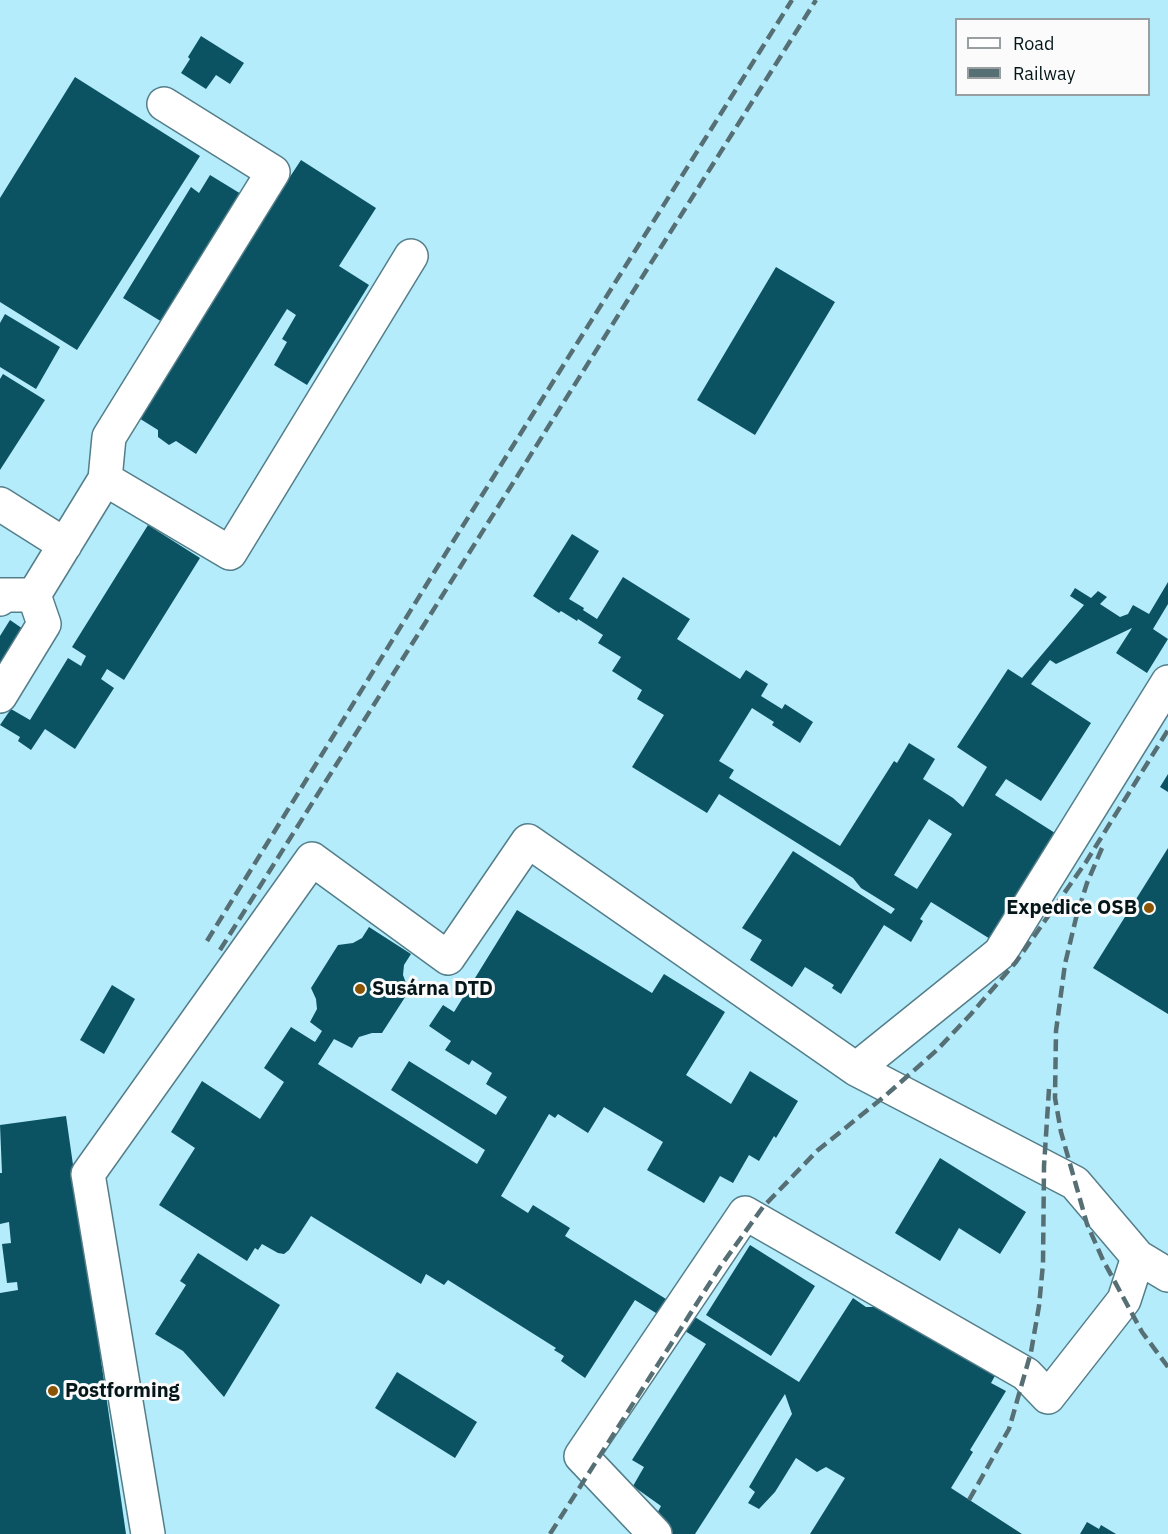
<!DOCTYPE html>
<html>
<head>
<meta charset="utf-8">
<style>
  body { margin:0 }
  #map { position:relative; width:1168px; height:1534px; overflow:hidden; background:#d1f5ff; font-family:"IBM Plex Sans",sans-serif }
  canvas { display:block }
  .legend { position:absolute; left:955px; top:18px; width:195px; height:78px; box-sizing:border-box; background:#fbfbfb; border:2px solid #999fa1; margin:0; padding:8px 10px; list-style:none; font-size:18px; color:#05161a }
  .legend li { display:flex; align-items:center; gap:12px; height:30px }
  .legend b { width:30px; border:2px solid #999fa1 }
</style>
</head>
<body>
<div id="map">
<canvas width="1168" height="1534"></canvas>
<ul class="legend">
<li><b style="height:8px;background:#fff"></b>Road</li>
<li><b style="height:8px;background:#566f75"></b>Railway</li>
</ul>
</div>
<script>
const c = document.querySelector('canvas').getContext('2d');
c.lineJoin = 'round';
function fill(path, color) { c.fillStyle = color; c.fill(path, 'evenodd'); }
const toPath = rows => new Path2D(rows.map(r => 'M' + r).join(''));
function trace(path, color, width, dash) { c.strokeStyle = color; c.lineWidth = width; c.lineCap = dash ? 'butt' : 'round'; c.setLineDash(dash || []); c.stroke(path); }
function label(font, color, halo, rows, align = 'center') {
  c.font = font + ' "IBM Plex Sans",sans-serif'; c.lineWidth = 6; c.setLineDash([]); c.textBaseline = 'middle'; c.strokeStyle = halo; c.fillStyle = color; for (const [text, x, y, turn = 0] of rows) {
    c.save(); c.translate(x, y); c.rotate((+turn || 0) * Math.PI / 180); c.textAlign = isNaN(turn) ? turn : align; if (halo) c.strokeText(text, 0, 0); c.fillText(text, 0, 0); c.restore();
  }
}
fill(toPath([
  [0,0,1168,0,1168,1534,0,1534],
  [956,20,1148,20,1148,94,956,94]
]), '#b5ecfb');
fill(toPath([
  [201,36,244,63,230,84,216,75,206,89,181,73,190,59,188,57],
  [75,77,200,156,77,350,0,302,0,198],
  [301,160,376,208,339,266,369,285,307,385,274,365,287,342,282,339,296,315,287,309,196,454,176,441,169,445,158,437,158,430,134,415],
  [210,175,246,197,167,325,123,298,191,187,199,193],
  [776,267,835,302,755,435,697,400],
  [5,314,60,347,36,389,0,367,0,323],
  [3,374,45,400,0,470,0,379],
  [148,525,200,558,124,680,107,669,101,679,114,688,75,749,45,729,31,750,18,741,20,737,0,725,11,709,30,720,68,658,81,666,86,656,72,647],
  [572,534,599,551,569,599,584,608,583,610,597,619,623,577,690,619,677,639,740,679,746,670,768,684,761,696,782,709,785,704,813,722,800,743,772,725,774,722,752,708,719,761,734,770,729,778,840,846,894,761,897,763,909,743,935,759,923,779,953,798,963,807,987,767,957,747,1008,669,1022,678,1084,605,1070,596,1075,588,1091,598,1098,591,1107,597,1100,604,1120,617,1128,614,1133,605,1149,614,1168,582,1168,604,1153,629,1168,639,1147,673,1116,653,1132,628,1056,664,1050,660,1031,684,1091,723,1041,801,1006,779,995,795,1055,833,995,942,931,902,920,919,923,921,911,942,884,925,841,994,832,988,834,985,805,967,792,987,750,960,762,940,742,928,793,851,891,914,895,909,861,888,853,878,719,794,707,813,632,767,664,715,637,699,642,690,612,671,621,657,598,643,603,635,578,619,577,621,561,611,559,613,533,596],
  [929,819,952,834,917,889,894,875],
  [10,620,26,631,0,675,0,636],
  [1168,774,1168,792,1160,787],
  [1168,848,1168,1014,1093,968],
  [517,910,652,993,664,974,725,1012,686,1075,731,1104,750,1071,798,1101,776,1138,774,1136,759,1161,749,1155,733,1183,720,1176,704,1203,647,1170,663,1142,604,1107,588,1133,558,1114,555,1118,549,1114,501,1196,528,1213,533,1205,570,1228,565,1236,799,1382,853,1298,866,1307,877,1307,996,1374,991,1383,1006,1391,970,1450,973,1452,951,1488,1022,1534,810,1534,845,1478,826,1467,817,1472,796,1458,775,1492,759,1509,748,1503,755,1492,749,1487,792,1414,785,1394,695,1534,670,1534,652,1523,661,1506,633,1486,644,1467,632,1460,706,1344,635,1300,585,1378,561,1361,564,1356,554,1350,556,1348,448,1280,444,1285,426,1274,421,1284,311,1216,289,1250,284,1254,278,1253,262,1244,258,1250,255,1248,247,1261,159,1205,195,1148,171,1132,202,1081,260,1119,284,1082,264,1068,291,1027,315,1042,322,1031,310,1022,317,1009,316,999,311,988,338,945,353,943,362,938,369,927,411,954,404,965,403,975,409,991,382,1033,372,1033,359,1037,352,1048,334,1039,318,1064,477,1164,485,1150,391,1090,409,1061,496,1115,507,1097,486,1084,492,1073,472,1060,469,1065,445,1050,451,1041,429,1026,443,1005,454,1012],
  [112,985,135,999,104,1054,80,1040],
  [66,1116,126,1534,0,1534,0,1293,18,1290,17,1282,7,1283,2,1244,11,1243,9,1222,0,1224,0,1173,2,1173,0,1125],
  [940,1158,1026,1212,1000,1254,959,1228,940,1261,895,1233],
  [750,1245,815,1286,771,1356,706,1315],
  [198,1253,280,1305,224,1397,183,1351,155,1334,186,1285,180,1281],
  [397,1372,477,1422,455,1458,375,1408],
  [1087,1522,1099,1529,1101,1525,1116,1534,1080,1534]
]), '#0b5363');
const minor = toPath([
  [105,479,230,553,411,256],
  [0,504,65,545],
  [0,599,2,595,34,595],
  [0,696,44,624,34,595,105,479,109,437,273,172,164,104],
  [856,1069,1075,1183,1138,1257,1168,1275],
  [148,1534,88,1174,312,859,448,958,528,841,856,1069,1000,953,1168,682],
  [655,1534,581,1456,745,1213,1026,1374,1048,1397,1124,1300,1138,1257]
]);
trace(minor, '#547e89', 36);
trace(minor, '#fff', 33);
trace(toPath([
  [1102,848,1087,883,1076,918,1065,964,1056,1031,1055,1098,1061,1132,1087,1224,1103,1260,1142,1332,1168,1367],
  [207,941,454,540,792,0],
  [220,950,816,0],
  [969,1500,1009,1429,1031,1352,1039,1306,1043,1264,1044,1166,1049,1089],
  [550,1534,720,1267,763,1207,818,1150,885,1096,937,1050,971,1014,1016,962,1086,862,1168,730]
]), '#566f75', 4.5, [12, 6]);
for (const [x, y, r, color] of [
  [1149,908,6,"#8a5404"],
  [360,989,6,"#8a5404"],
  [53,1391,6,"#8a5404"]
]) { const dot = new Path2D(); dot.arc(x, y, r, 0, 2 * Math.PI); c.fillStyle = color; c.fill(dot); trace(dot, '#fbfbfb', 2); }
label('bold 20px', '#05161a', '#fbfbfb', [
  ["Expedice OSB",1137,908,"right"],
  ["Susárna DTD",372,989],
  ["Postforming",65,1391]
], 'left');
</script>
</body>
</html>
